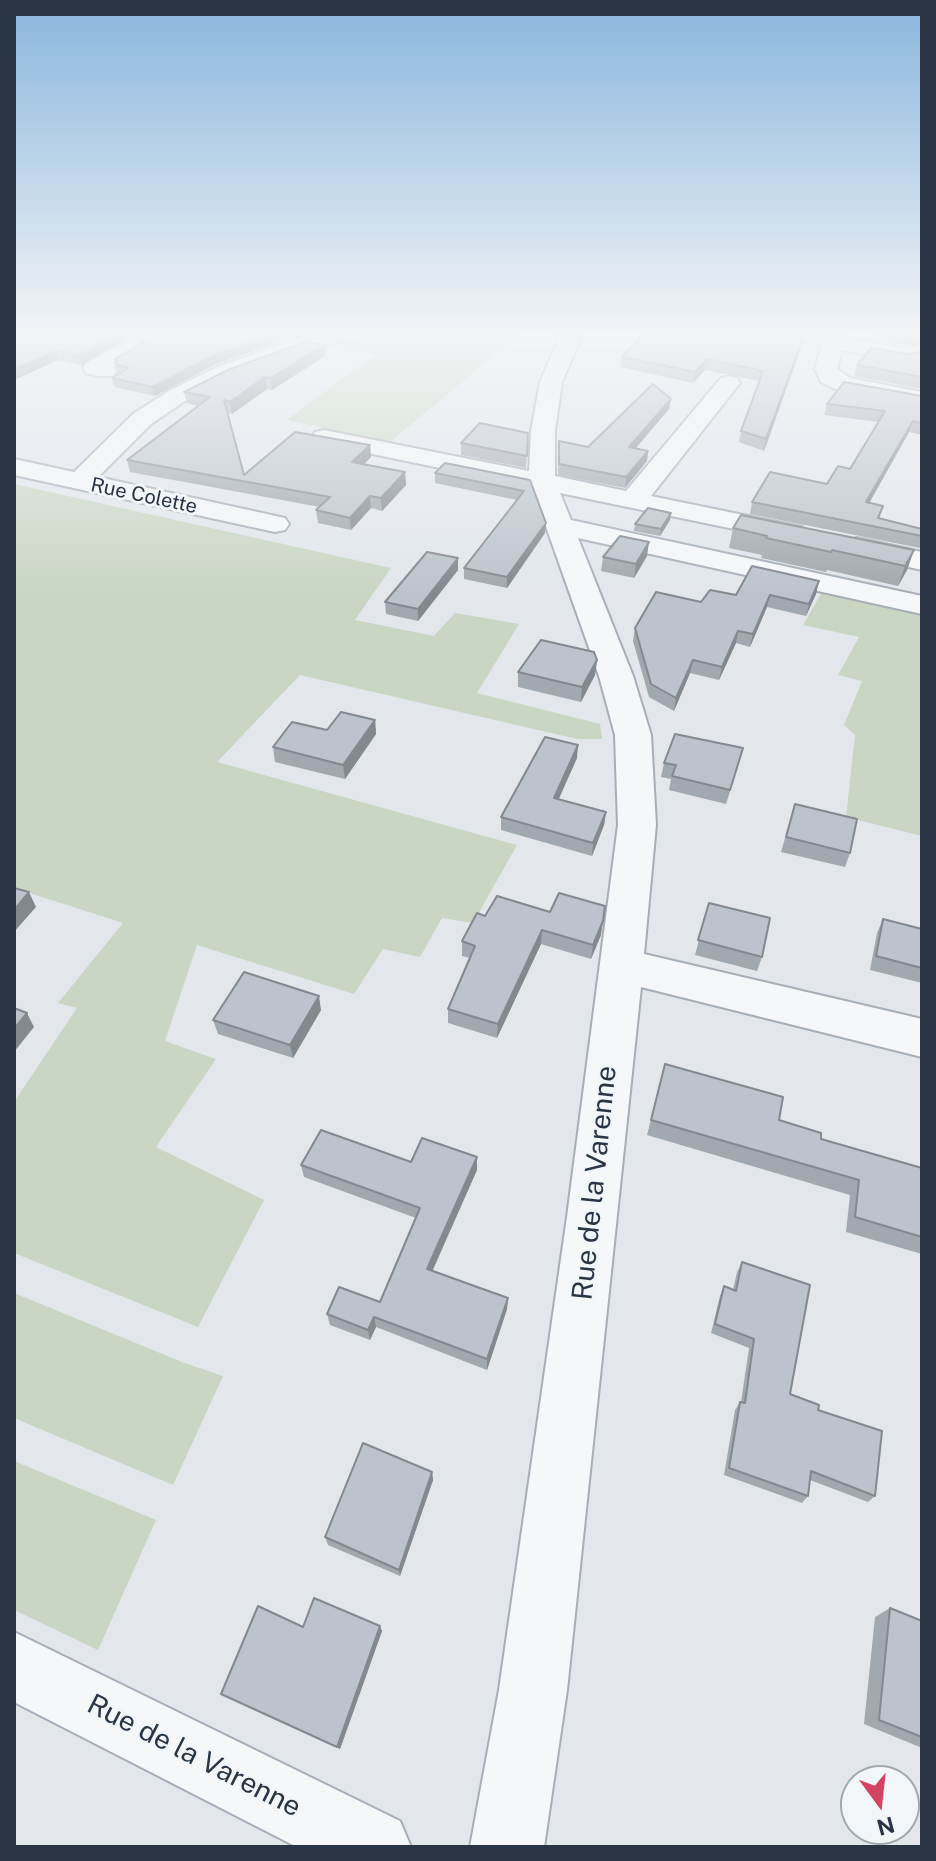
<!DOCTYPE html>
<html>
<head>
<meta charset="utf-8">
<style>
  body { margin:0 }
  #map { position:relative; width:936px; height:1861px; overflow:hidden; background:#e3e7ec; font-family:"Public Sans",sans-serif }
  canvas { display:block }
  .frame { position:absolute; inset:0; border:16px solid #293545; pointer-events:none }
  .north { position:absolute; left:840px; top:1765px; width:80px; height:80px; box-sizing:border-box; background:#f3f6f9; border:2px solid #a2a9b1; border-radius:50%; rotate:165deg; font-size:22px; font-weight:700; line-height:32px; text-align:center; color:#293545 }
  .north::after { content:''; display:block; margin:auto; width:28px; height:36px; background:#d54363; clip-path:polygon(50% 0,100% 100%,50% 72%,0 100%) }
</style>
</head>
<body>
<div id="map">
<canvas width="936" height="1861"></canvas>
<div class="frame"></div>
<div class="north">N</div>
</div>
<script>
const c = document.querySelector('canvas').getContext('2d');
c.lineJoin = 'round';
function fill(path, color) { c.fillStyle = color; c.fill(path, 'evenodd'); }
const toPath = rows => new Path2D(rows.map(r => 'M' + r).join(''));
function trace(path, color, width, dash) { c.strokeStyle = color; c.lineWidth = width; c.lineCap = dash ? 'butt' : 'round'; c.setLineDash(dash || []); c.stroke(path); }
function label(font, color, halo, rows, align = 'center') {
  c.font = font + ' "Public Sans",sans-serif'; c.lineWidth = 6; c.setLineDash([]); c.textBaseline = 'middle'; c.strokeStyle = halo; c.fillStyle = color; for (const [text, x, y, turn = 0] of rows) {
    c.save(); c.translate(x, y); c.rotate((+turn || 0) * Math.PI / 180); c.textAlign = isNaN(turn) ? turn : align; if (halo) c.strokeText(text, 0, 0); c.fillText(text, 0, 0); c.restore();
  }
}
fill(toPath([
  [378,333,521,333,390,442,287,420,374,355,323,344],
  [14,484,391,568,355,620,434,636,455,613,519,624,477,693,600,724,602,739,577,739,300,675,217,762,517,845,473,923,442,918,420,957,383,949,354,994,197,945,165,1041,216,1059,156,1147,264,1200,198,1327,14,1253,14,1102,77,1008,58,1003,123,923,14,888],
  [823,590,922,611,922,836,846,817,855,735,844,725,862,681,838,675,859,637,803,625],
  [14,1293,182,1362,223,1376,173,1485,14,1418],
  [14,1461,156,1520,98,1650,14,1610]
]), '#c9d6c3');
const minor = toPath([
  [142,333,169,333,113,367,116,371,113,376,97,376,86,373,83,368,86,363,142,333],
  [323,333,362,333,359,338,307,350,231,378,185,401,151,424,98,477,285,518,289,524,285,530,275,532,14,475,14,459,74,472,133,414,169,391,215,368,292,340,323,333],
  [561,333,583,333,562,382,555,431,555,476,626,491,721,378,729,376,737,378,740,383,651,496,792,525,802,527,806,533,802,539,792,541,560,493,571,520,922,596,922,614,578,538,633,676,651,735,656,825,644,954,922,1019,922,1057,641,987,567,1690,544,1847,470,1847,499,1690,567,1217,618,825,615,735,599,676,532,487,324,444,315,442,312,437,315,432,324,430,529,471,531,431,540,382,561,333],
  [777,333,822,333,902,348,922,345,922,359,902,362,842,350,837,369,850,378,922,392,922,406,835,389,821,382,815,369,821,346,780,338,777,333],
  [857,538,922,552,922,570,847,553,843,547,847,541,857,538],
  [14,1632,400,1821,411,1847,297,1847,14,1702,14,1632]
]);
trace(minor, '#a7aeb7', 4);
fill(minor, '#f6f7f9');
fill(toPath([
  [14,333,136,333,81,365,58,360,14,380],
  [159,333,309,333,291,337,214,365,155,396,114,387,112,378,119,374,116,365],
  [879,333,922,333,902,345,881,341,882,338,878,337],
  [324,345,325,356,272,390,267,389,232,414,227,413,244,475,370,445,371,457,363,465,405,472,406,485,382,511,371,508,351,530,318,523,316,510,320,507,130,472,127,460,198,406,187,403,184,392],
  [802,345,764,451,739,442,741,431,759,381,705,370,693,383,620,367,622,357],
  [922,352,922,389,854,376,857,365,905,354],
  [922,396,922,435,909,432,869,503,880,518,922,529,922,545,920,548,750,514,752,502,827,484,850,469,878,422,824,415,827,404],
  [669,409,636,448,648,451,647,461,625,488,558,475,559,441,588,447],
  [528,433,526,468,461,455,461,443],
  [435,473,530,480,545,533,507,588,464,579,464,568,517,500,435,483],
  [670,520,660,536,634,531,635,524],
  [733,528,914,550,907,570,898,586,827,570,826,572,761,558,762,555,729,548],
  [647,556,634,578,601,571,603,557],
  [458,558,458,570,418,621,386,614,385,602],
  [819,581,816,594,806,616,767,607,750,647,736,643,719,680,690,673,674,711,649,697,633,641,635,628,701,602,736,595],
  [597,660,595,675,581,702,518,687,518,672],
  [375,720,376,734,345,779,275,762,273,747,327,730],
  [577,758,558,800,606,812,604,825,592,856,501,830,501,817],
  [664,763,739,763,726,804,669,790,671,779,661,777],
  [795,804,850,853,845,867,781,852],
  [709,903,762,957,757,971,695,955],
  [485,916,601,935,591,959,541,944,497,1038,448,1023,448,1009,470,958,462,956,462,941],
  [883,919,922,929,922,983,870,970,877,933],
  [321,1010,293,1058,218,1034,213,1020],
  [665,1064,779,1120,821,1139,922,1168,922,1254,846,1232,850,1195,647,1135],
  [411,1162,477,1170,433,1270,508,1298,507,1309,487,1370,376,1327,370,1340,330,1325,327,1314,380,1302,416,1218,304,1177,301,1165],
  [742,1262,790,1394,818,1410,875,1496,868,1502,810,1480,808,1496,802,1503,724,1475,735,1410,740,1402,741,1402,749,1348,711,1333,720,1296,724,1286,733,1290,737,1272],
  [432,1472,433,1480,400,1576,328,1545,325,1537],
  [890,1608,922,1621,922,1748,864,1724,875,1617],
  [303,1627,382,1631,340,1749,221,1694]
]), '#a2a8af');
fill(toPath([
  [119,333,136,333,81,365,79,356],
  [278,333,309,333,291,337,214,365,155,396,153,387,212,356],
  [922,333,922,343,902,345,905,334],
  [804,335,802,345,764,451,766,439],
  [324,345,325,356,272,390,271,378],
  [56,351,58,360,14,380,14,370],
  [707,359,705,370,693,383,695,372],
  [265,377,267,389,232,414,230,402],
  [671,399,669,409,628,457,629,447],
  [913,421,909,432,863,514,866,502],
  [370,445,371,457,353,475,352,462],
  [648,451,647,461,625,488,626,477],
  [405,472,406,485,382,511,381,498],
  [370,496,371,508,351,530,350,518],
  [671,513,670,520,660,536,661,529],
  [546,523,545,533,507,588,507,577],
  [649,542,647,556,634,578,636,564],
  [914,550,907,570,898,586,905,566],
  [458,558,458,570,418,621,418,609],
  [819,581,816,594,806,616,809,604],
  [770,595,767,607,750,647,753,634],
  [738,631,736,643,719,680,722,667],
  [597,660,595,675,581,702,582,687],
  [693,660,690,673,674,711,676,698],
  [375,720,376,734,345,779,343,765],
  [578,745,577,758,553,812,554,798],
  [606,812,604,825,592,856,593,843],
  [29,892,36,907,14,932,14,910],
  [603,921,601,935,591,959,593,945],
  [542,930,541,944,497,1038,498,1024],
  [319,996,321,1010,293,1058,290,1045],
  [27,1013,34,1027,14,1052,14,1029],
  [477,1157,477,1170,428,1280,427,1269],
  [508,1298,507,1309,487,1370,487,1359],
  [374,1317,376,1327,370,1340,368,1330],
  [432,1472,433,1480,400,1576,399,1570],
  [380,1626,382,1631,340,1749,337,1747]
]), '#84888f');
const building = toPath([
  [14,333,119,333,79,356,56,351,14,370,14,333],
  [159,333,278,333,212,356,153,387,112,378,129,368,116,365,115,359,159,333],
  [644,333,796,333,804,335,766,439,741,431,763,371,707,359,695,372,622,357,644,333],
  [306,342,324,345,271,378,265,377,230,402,224,400,244,475,295,432,370,445,352,462,405,472,381,498,370,496,350,518,316,510,330,497,127,460,210,397,184,392,230,369,306,342],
  [871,348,905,354,922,352,922,377,857,365,871,348],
  [844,382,922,396,922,423,913,421,866,502,883,506,878,518,922,529,922,536,752,502,770,472,827,484,838,466,850,469,885,411,827,404,844,382],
  [653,384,671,399,629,447,648,451,626,477,559,464,559,441,588,447,653,384],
  [480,423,528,433,527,456,461,443,480,423],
  [445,463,530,480,546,523,507,577,464,568,524,491,435,473,445,463],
  [648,508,671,513,661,529,635,524,648,508],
  [741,515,914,550,905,566,832,550,831,552,766,538,767,536,733,528,741,515],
  [620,536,649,542,636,564,603,557,620,536],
  [427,552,458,558,418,609,385,602,427,552],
  [752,566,819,581,809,604,770,595,753,634,738,631,722,667,693,660,676,698,651,684,635,628,656,592,701,602,710,590,736,595,752,566],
  [541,640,594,652,597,660,582,687,518,672,541,640],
  [341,712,375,720,343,765,273,747,292,722,327,730,341,712],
  [675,734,743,748,730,790,672,776,676,765,664,763,675,734],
  [545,737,578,745,554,798,606,812,593,843,501,817,545,737],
  [795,804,857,819,850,853,786,837,795,804],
  [14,888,29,892,14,910,14,888],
  [559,893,605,906,603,921,593,945,542,930,498,1024,448,1009,475,946,462,941,477,913,485,916,497,896,550,912,559,893],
  [709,903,770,918,762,957,698,940,709,903],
  [883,919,922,929,922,968,876,956,883,919],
  [244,972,319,996,290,1045,213,1020,244,972],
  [14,1008,27,1013,14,1029,14,1008],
  [665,1064,783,1097,779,1120,821,1133,821,1139,922,1168,922,1237,855,1217,859,1180,651,1120,665,1064],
  [321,1130,411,1162,422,1138,477,1157,427,1269,508,1298,487,1359,374,1317,368,1330,327,1314,339,1287,380,1302,420,1208,301,1165,321,1130],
  [742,1262,810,1285,790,1394,819,1405,818,1410,882,1431,875,1496,811,1471,808,1496,729,1468,740,1402,745,1403,754,1339,715,1324,724,1286,736,1291,742,1262],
  [363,1443,432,1472,399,1570,325,1537,363,1443],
  [314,1598,380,1626,337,1747,221,1694,258,1606,303,1627,314,1598],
  [890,1608,922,1621,922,1737,879,1720,890,1608]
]);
fill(building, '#bcc3cc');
trace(building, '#84888f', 2);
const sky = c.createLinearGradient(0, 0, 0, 594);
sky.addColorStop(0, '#89b5dd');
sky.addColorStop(0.56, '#f2f4f6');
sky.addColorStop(1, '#f2f4f600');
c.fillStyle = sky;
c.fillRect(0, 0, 936, 594);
label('20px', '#293545', '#f3f6f9', [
  ["Rue Colette",144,496,12]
]);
label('28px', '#293545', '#f3f6f9', [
  ["Rue de la Varenne",595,1183,-84],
  ["Rue de la Varenne",194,1756,27]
]);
</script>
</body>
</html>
